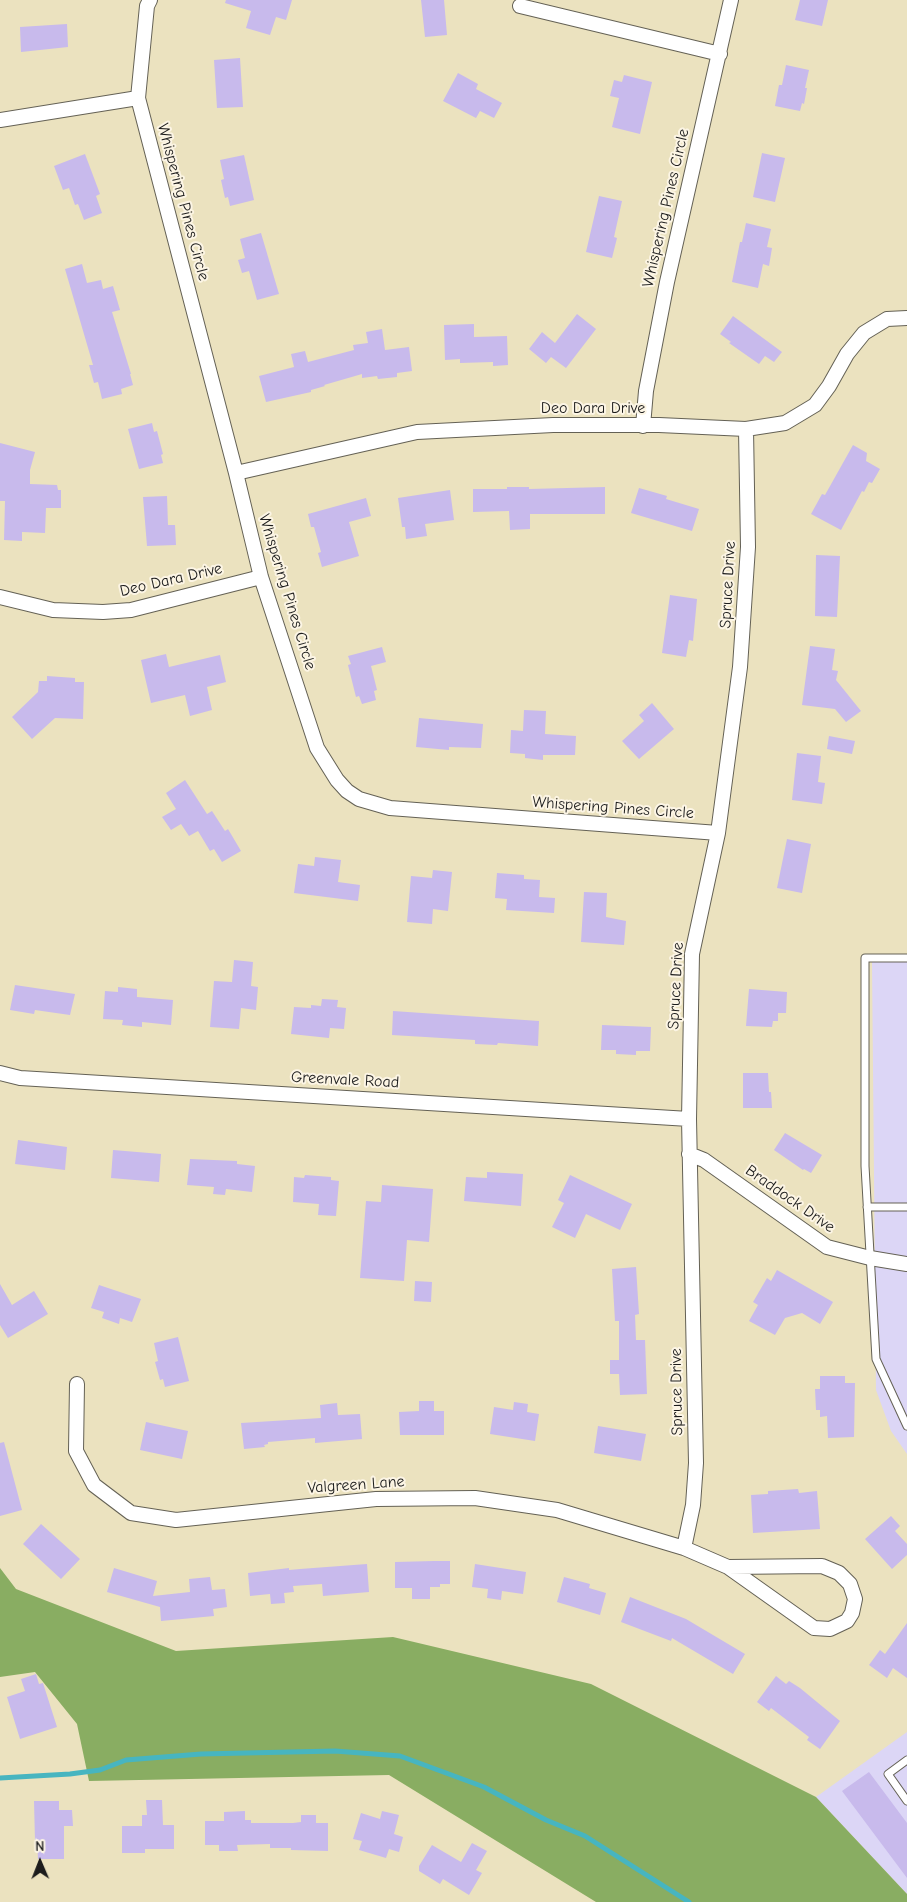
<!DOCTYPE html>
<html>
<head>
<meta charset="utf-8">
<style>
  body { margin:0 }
  #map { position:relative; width:907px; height:1902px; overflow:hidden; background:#ebe2bf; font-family:"Comic Neue",sans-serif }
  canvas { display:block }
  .north { position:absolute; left:15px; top:1837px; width:50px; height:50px; -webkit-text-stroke:4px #fcf5e5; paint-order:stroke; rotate:359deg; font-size:14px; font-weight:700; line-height:20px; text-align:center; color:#1c1c1c }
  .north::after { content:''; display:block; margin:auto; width:18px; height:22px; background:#1c1c1c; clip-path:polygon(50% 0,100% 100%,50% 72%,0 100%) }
</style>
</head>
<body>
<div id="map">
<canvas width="907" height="1902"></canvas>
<div class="north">N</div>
</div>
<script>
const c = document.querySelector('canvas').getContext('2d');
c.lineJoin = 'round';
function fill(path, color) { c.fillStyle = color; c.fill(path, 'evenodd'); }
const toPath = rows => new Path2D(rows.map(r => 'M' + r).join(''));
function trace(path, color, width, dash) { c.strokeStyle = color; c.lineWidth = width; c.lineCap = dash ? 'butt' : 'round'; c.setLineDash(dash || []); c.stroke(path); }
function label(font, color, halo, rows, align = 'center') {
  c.font = font + ' "Comic Neue",sans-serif'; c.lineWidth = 4; c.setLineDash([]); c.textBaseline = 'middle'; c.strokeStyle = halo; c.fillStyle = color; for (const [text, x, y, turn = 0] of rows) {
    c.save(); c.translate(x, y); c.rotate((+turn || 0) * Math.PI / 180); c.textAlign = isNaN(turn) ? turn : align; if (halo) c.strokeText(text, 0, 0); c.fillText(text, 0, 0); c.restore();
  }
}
fill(toPath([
  [907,961,907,1454,891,1431,876,1390,872,962],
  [907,1732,907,1894,816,1797]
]), '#dcd6f6');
fill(toPath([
  [0,1568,16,1589,176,1651,393,1637,591,1684,816,1797,907,1894,907,1902,596,1902,389,1775,89,1781,77,1724,35,1672,0,1677]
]), '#89ad62');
trace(toPath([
  [0,1778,70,1774,100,1770,126,1760,201,1754,335,1751,400,1756,484,1787,546,1820,585,1836,689,1902]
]), '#47b5c0', 5);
fill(toPath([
  [226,0,292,0,286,20,276,17,270,35,246,28,251,11,225,3],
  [421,0,444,0,447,35,425,37],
  [800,0,828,0,822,26,795,20],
  [67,24,68,47,21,52,20,27],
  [240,58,243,107,217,108,214,60],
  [786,65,809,70,805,88,807,88,804,104,802,103,800,111,775,106,779,85,782,85],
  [458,73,478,84,476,89,502,103,494,118,480,111,476,118,443,101],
  [624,75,652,82,640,134,612,127,619,98,610,96,614,80,622,82],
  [762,153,785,158,775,202,753,197],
  [85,154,100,194,96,196,102,213,84,220,78,204,75,205,69,188,63,190,54,166],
  [244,155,254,200,230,206,228,197,225,198,221,180,224,179,220,160],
  [599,196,622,201,614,237,617,238,612,258,586,252],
  [746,223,771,229,767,247,772,248,769,266,763,264,758,288,732,282,740,242,742,242],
  [261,233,279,294,257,300,249,271,242,273,238,260,245,258,240,239],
  [82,264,87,283,101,280,103,289,113,286,120,310,112,312,131,374,130,374,133,385,121,389,122,394,102,399,98,382,94,383,89,365,93,365,65,269],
  [577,314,596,329,566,368,551,357,546,363,529,349,542,332,555,343],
  [733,316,782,352,774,362,765,356,759,364,729,343,731,342,720,334],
  [474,324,474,337,507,336,508,365,493,366,493,362,460,363,460,359,445,360,444,325],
  [382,329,385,350,409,347,412,371,397,373,397,377,378,379,377,376,362,378,362,374,324,385,325,386,311,390,311,392,266,402,259,376,294,367,291,354,305,351,308,362,354,350,353,345,368,343,366,332],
  [152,423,154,432,157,431,163,454,161,455,163,463,139,469,128,429],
  [0,443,35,452,30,470,30,484,57,485,58,490,61,490,61,508,46,508,45,533,22,532,22,541,4,540,5,501,0,501],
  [853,445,867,453,866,461,880,469,872,483,869,482,864,492,862,491,841,530,811,514,822,494,825,495],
  [507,487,529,487,529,489,605,487,605,514,530,514,530,529,510,530,509,511,473,512,473,489,507,489],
  [639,488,667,496,666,499,699,509,692,531,631,513],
  [450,490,454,520,425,524,427,536,406,539,405,527,402,527,398,498],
  [167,496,168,525,175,525,176,545,147,546,143,497],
  [366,498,371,516,349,522,359,556,322,567,318,553,321,552,314,527,311,527,308,514],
  [816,555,840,556,837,617,815,616],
  [670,595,697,599,693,641,689,640,686,657,662,653],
  [810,646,835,649,832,670,838,671,836,680,861,711,846,722,835,709,802,705],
  [382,647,386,662,371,666,377,690,374,691,376,700,362,704,359,696,356,697,348,665,351,664,348,656],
  [166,654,169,667,220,655,226,682,207,687,212,710,190,716,185,695,151,703,141,660],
  [47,676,75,678,75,682,84,682,83,719,55,718,32,739,12,717,38,692,39,681,47,681],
  [652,703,674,729,639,759,622,741,644,721,639,715],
  [524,710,546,711,545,734,576,736,575,755,543,755,543,760,525,758,525,754,510,753,511,730,523,731],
  [419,718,483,724,481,748,449,747,449,750,416,747],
  [829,736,855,741,852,754,827,749],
  [797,753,821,756,818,782,825,783,822,804,792,800],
  [185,780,207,814,212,811,225,831,228,829,241,851,222,862,214,849,210,851,198,831,189,836,181,824,171,830,162,817,176,809,166,793],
  [787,839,811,844,802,893,777,888],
  [315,857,341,860,338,882,360,885,358,901,294,893,298,864,314,866],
  [433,870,452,872,448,911,433,909,432,924,407,922,411,876,432,878],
  [497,873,524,875,524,879,540,880,539,897,555,898,554,913,506,910,507,899,495,898],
  [584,892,607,893,606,917,626,921,624,945,581,942],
  [234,960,253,962,251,986,258,987,256,1010,241,1008,239,1029,210,1027,214,981,232,982],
  [15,985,75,994,70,1015,35,1010,34,1014,10,1010],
  [118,987,137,989,137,997,173,1000,171,1025,142,1022,142,1027,122,1025,123,1020,103,1019,105,991,118,992],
  [749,989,787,992,786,1013,778,1013,778,1021,773,1021,772,1027,746,1026],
  [322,999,338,1000,337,1007,346,1008,344,1029,330,1028,329,1038,291,1034,294,1007,311,1008,311,1005,321,1006],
  [393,1011,539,1021,538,1046,498,1043,497,1045,475,1044,475,1040,392,1035],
  [602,1025,651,1027,650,1051,636,1051,636,1055,616,1054,616,1050,601,1050],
  [743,1073,768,1073,769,1092,771,1092,772,1108,743,1108],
  [785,1133,822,1155,811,1173,804,1169,803,1170,774,1150],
  [18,1140,67,1147,65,1170,15,1164],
  [113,1150,161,1154,159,1182,111,1178],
  [190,1159,237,1161,237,1164,255,1166,252,1192,226,1189,225,1195,213,1194,214,1187,187,1185],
  [487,1172,523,1174,521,1206,464,1201,466,1177,487,1178],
  [305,1175,331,1177,331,1180,339,1181,336,1216,318,1215,319,1204,293,1202,294,1177,304,1178],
  [570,1175,632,1204,620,1230,586,1214,575,1238,552,1227,564,1203,558,1200],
  [382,1185,433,1189,429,1242,407,1240,404,1281,360,1278,366,1201,381,1202],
  [636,1267,639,1314,635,1315,636,1340,645,1340,647,1394,620,1395,619,1374,610,1374,610,1360,619,1360,619,1321,615,1321,612,1269],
  [777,1270,833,1302,820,1324,802,1313,785,1318,775,1335,749,1321,758,1305,753,1302,767,1278,771,1281],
  [415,1281,432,1282,431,1302,414,1301],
  [0,1284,12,1305,34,1291,48,1314,8,1338,0,1325],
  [99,1285,141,1299,132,1322,120,1318,119,1324,102,1318,104,1312,91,1308],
  [178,1337,189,1381,165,1387,163,1379,160,1380,155,1362,158,1361,154,1343],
  [820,1376,845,1376,845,1383,855,1383,854,1437,828,1438,827,1416,820,1417,820,1410,816,1410,815,1389,820,1389],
  [419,1401,434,1401,434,1411,444,1411,444,1435,400,1435,399,1412,419,1411],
  [514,1402,528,1404,527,1412,539,1414,535,1441,490,1434,494,1407,513,1410],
  [337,1403,338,1415,360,1414,362,1439,315,1443,315,1438,268,1442,268,1444,264,1445,265,1447,244,1449,241,1423,321,1418,320,1405],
  [146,1422,188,1431,182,1459,140,1450],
  [598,1426,646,1434,641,1461,594,1453],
  [4,1442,22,1510,0,1516,0,1443],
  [798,1489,799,1493,817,1491,820,1529,753,1533,751,1495,768,1494,768,1491],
  [891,1516,900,1526,895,1531,907,1544,907,1555,892,1569,865,1539],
  [41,1524,80,1559,61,1579,23,1544],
  [434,1561,450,1561,450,1584,440,1584,440,1587,430,1587,430,1599,412,1599,412,1588,395,1588,395,1562],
  [367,1564,369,1592,323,1596,322,1584,293,1586,294,1592,284,1593,285,1603,271,1604,270,1594,250,1596,248,1573,289,1568,289,1570,300,1569],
  [475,1564,526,1572,523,1594,502,1591,501,1600,487,1598,488,1589,472,1587],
  [114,1568,157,1581,153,1596,190,1592,189,1579,210,1577,212,1590,225,1589,227,1607,213,1609,214,1616,161,1621,160,1607,107,1592],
  [564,1577,590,1584,589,1588,606,1593,600,1615,557,1602],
  [630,1597,686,1619,745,1654,733,1674,672,1638,671,1641,621,1622],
  [907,1623,907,1678,893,1668,887,1678,869,1665,880,1650,885,1654],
  [36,1674,39,1684,43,1683,57,1727,20,1739,7,1697,25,1691,21,1679],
  [776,1676,786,1684,789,1681,800,1688,840,1721,820,1749,807,1740,809,1737,771,1708,769,1711,757,1702],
  [869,1772,907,1823,907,1878,842,1791],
  [146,1800,162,1800,163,1825,174,1825,174,1849,145,1849,145,1853,122,1853,122,1826,142,1826,142,1815,147,1815],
  [34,1801,59,1801,59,1810,72,1810,73,1826,64,1826,64,1859,38,1859,37,1841,35,1841],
  [245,1811,245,1820,251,1820,251,1823,293,1823,301,1822,301,1815,316,1815,316,1823,328,1823,328,1851,291,1850,291,1848,270,1848,270,1844,237,1845,238,1851,219,1851,219,1845,205,1845,205,1821,224,1821,224,1812],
  [382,1811,399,1815,394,1834,403,1837,399,1852,389,1849,386,1858,359,1850,362,1841,353,1839,361,1813,380,1819],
  [472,1843,487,1851,476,1870,482,1873,469,1895,443,1879,440,1884,419,1871,419,1866,432,1845,461,1862]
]), '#c8baec');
const lane = toPath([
  [907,958,865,958,865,1166,876,1359,907,1426],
  [867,1207,907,1207],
  [907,1760,888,1774,907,1801]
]);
const street = toPath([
  [150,0,147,6,138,98,236,473,261,577,317,748,337,780,347,791,359,799,390,808,718,833],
  [520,6,720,54],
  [0,120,138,98],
  [643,426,646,391,667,282,731,0],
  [236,473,417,432,553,425,659,425,746,429,785,423,815,405,829,386,847,354,864,333,887,319,907,318],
  [0,597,53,610,103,612,131,610,261,577],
  [0,1073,20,1078,689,1119],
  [689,1154,704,1160,827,1247,870,1258,907,1264],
  [77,1384,76,1451,94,1485,131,1513,176,1520,376,1499,475,1498,557,1510,684,1548,728,1567,814,1628,830,1629,847,1621,852,1613,855,1599,850,1584,839,1573,822,1566,728,1567],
  [684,1548,693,1505,696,1463,689,1119,692,954,718,833,740,667,748,547,746,429]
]);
trace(lane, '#646155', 9);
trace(street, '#646155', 16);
trace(lane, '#fff', 7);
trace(street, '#fff', 14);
label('16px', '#1c1c1c', '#fcf5e5', [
  ["Whispering Pines Circle",183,202,75],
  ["Whispering Pines Circle",666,208,-77],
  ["Deo Dara Drive",593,408],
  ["Deo Dara Drive",171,580,-13],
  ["Spruce Drive",728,585,-87],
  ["Whispering Pines Circle",287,592,73],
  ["Whispering Pines Circle",613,808,4],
  ["Spruce Drive",676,986,-87],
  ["Greenvale Road",345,1080,3],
  ["Braddock Drive",790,1199,35],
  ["Spruce Drive",677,1392,-91],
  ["Valgreen Lane",356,1485,-4]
]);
</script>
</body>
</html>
